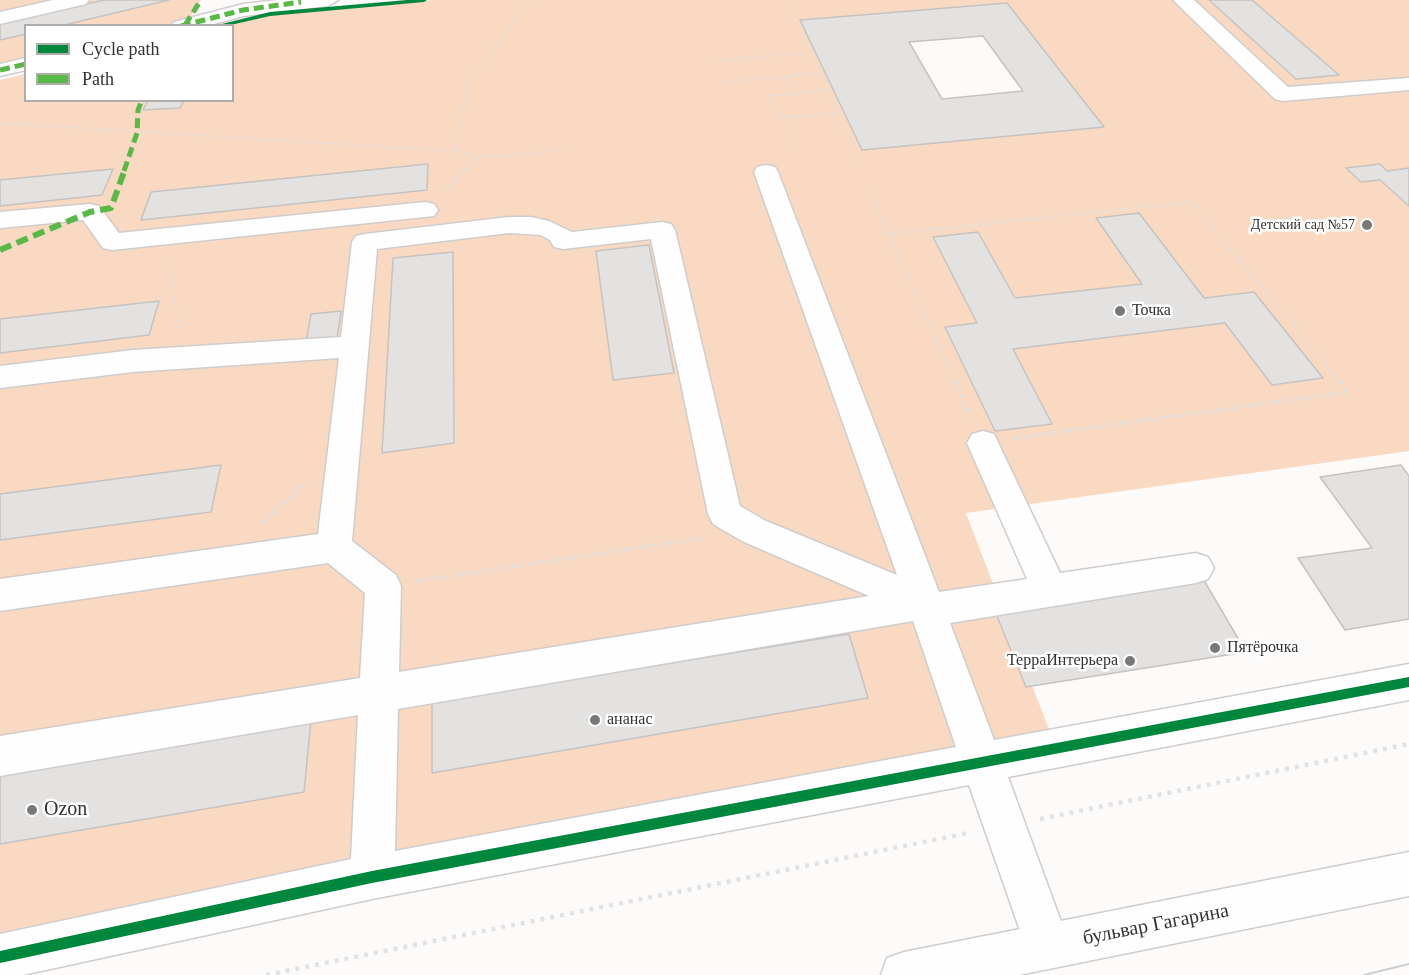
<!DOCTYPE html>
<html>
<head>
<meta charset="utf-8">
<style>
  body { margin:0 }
  #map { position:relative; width:1409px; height:975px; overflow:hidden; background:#fdfbf9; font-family:"Times New Roman",serif }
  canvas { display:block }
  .legend { position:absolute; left:24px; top:24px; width:210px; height:78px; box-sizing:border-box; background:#fff; border:2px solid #aeadac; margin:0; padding:8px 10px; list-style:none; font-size:18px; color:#343230 }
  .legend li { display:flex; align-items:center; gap:12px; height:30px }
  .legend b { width:30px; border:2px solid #aeadac }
</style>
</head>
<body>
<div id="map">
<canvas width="1409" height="975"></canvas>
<ul class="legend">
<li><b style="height:8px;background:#00873e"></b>Cycle path</li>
<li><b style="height:8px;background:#58b947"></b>Path</li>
</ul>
</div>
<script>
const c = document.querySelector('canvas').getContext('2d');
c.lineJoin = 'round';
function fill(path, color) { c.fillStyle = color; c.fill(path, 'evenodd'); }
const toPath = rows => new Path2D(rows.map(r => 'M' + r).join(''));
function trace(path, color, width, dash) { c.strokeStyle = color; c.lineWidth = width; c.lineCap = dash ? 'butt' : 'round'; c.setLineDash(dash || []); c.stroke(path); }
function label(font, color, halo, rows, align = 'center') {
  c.font = font + ' "Times New Roman",serif'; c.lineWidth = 5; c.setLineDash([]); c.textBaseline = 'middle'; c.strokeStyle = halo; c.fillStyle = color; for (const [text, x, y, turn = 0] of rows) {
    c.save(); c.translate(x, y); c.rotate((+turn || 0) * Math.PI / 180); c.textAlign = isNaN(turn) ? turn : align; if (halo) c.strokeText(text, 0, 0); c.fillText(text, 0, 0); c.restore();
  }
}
fill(toPath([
  [0,0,201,0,186,24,181,25,26,26,25,65,0,71],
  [434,0,1409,0,1409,451,966,513,1056,748,0,957,0,80,25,74,26,100,232,100,232,26,216,25,246,18],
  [1007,3,1104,127,862,150,801,21]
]), '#f9d9c1');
const building = toPath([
  [104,0,169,0,60,26,26,26,26,34,0,40,0,24,104,0],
  [1209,0,1252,0,1339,75,1296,79,1209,0],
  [1007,3,1104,127,862,150,800,20,1007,3],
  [983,36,1023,91,942,99,909,42,983,36],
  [148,100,184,100,180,108,143,110,148,100],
  [428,164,427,190,141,220,151,192,428,164],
  [1380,164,1387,171,1409,168,1409,206,1380,180,1361,182,1346,168,1380,164],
  [113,169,102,195,0,206,0,180,113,169],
  [1139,213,1204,298,1254,292,1323,378,1272,385,1225,323,1013,349,1052,424,995,431,945,327,977,323,933,237,978,232,1015,298,1142,284,1096,218,1139,213],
  [649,245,674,373,613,380,596,251,649,245],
  [453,252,454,443,382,453,393,258,453,252],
  [159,301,149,335,0,353,0,319,159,301],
  [341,311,337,339,306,342,311,314,341,311],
  [221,465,211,512,0,540,0,494,221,465],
  [1401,465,1409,476,1409,619,1345,630,1298,558,1372,548,1320,477,1401,465],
  [1202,577,1246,652,1026,687,994,609,1202,577],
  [849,634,868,698,432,773,432,702,849,634],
  [311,720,304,792,0,844,0,770,311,720]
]);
fill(building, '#e4e2e0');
trace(building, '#c5c3c2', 1.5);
const minor = toPath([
  [53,0,89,0,86,4,0,24,0,12,53,0],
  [278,0,338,0,328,6,244,16,206,26,171,26,174,22,243,4,278,0],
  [1173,0,1194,0,1288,87,1409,78,1409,90,1283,101,1275,99,1173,0],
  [26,58,26,70,0,76,0,64,26,58],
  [766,165,775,167,778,172,939,592,1027,579,967,443,972,434,983,431,994,434,1060,573,1196,553,1208,557,1214,568,1208,579,1196,583,950,623,994,740,1409,664,1409,700,1008,777,1070,946,1063,962,1047,969,1031,962,969,785,372,899,23,975,0,975,0,934,351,859,358,715,0,776,0,736,360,678,365,593,328,563,0,611,0,579,318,534,339,358,133,372,0,388,0,366,133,350,341,337,352,242,356,236,365,234,509,217,531,217,549,221,572,232,662,222,671,224,675,230,740,506,766,521,897,575,754,172,757,167,766,165],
  [509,233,541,235,550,240,554,247,563,249,651,239,708,514,713,524,742,541,869,596,399,672,401,586,396,575,352,541,377,249,509,233],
  [913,621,956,747,395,851,398,709,913,621],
  [425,202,434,204,438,210,434,216,112,250,103,248,83,220,0,228,0,212,90,204,99,206,119,233,425,202]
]);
const major = toPath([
  [1409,852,1409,896,1019,975,881,975,887,958,904,952,1409,852]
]);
trace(minor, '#cfcdcc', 3);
trace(major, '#cfcdcc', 3);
trace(toPath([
  [789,0,860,162],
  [715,61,810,52],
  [786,77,794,93],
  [723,82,820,73],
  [829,90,768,96,777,118,840,113],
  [785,117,798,149],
  [0,123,455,151,477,158,568,149],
  [455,151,468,81,531,0],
  [464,171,477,158]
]), '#e3e2e2', 2, [2, 3]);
trace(toPath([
  [868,190,955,382],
  [444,191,466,169],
  [887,234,1191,202,1340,382],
  [168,261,179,330]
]), '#e3e2e2', 3, [2, 4]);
trace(toPath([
  [955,381,971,417],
  [1016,438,1348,392,1339,381],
  [261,523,306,482],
  [416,581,703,538]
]), '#e3e2e2', 4, [3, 4.5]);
trace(toPath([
  [1040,819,1409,744],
  [266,975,968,833]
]), '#e3e2e2', 4.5, [4, 6]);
fill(minor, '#fffefe');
fill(major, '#fffefe');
trace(toPath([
  [1364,975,1409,964]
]), '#cecece', 2);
trace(toPath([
  [185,25,201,0],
  [181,26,243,10,301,2],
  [0,70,26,64],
  [124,171,137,133,138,110,142,100]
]), '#58b947', 5, [10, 5]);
trace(toPath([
  [0,250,90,212,111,208,125,169]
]), '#58b947', 6, [12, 6]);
fill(toPath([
  [407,0,427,0,424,2,270,16,226,26,214,26,270,12,407,0],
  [1409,677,1409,687,372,883,0,963,0,951,372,871,1409,677]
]), '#00873e');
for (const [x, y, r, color] of [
  [1367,225,6,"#7a7876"],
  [1120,311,6,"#7a7876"],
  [1215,648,6,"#7a7876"],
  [1130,661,6,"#7a7876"],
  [595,720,6,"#7a7876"],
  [32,810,6,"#7a7876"]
]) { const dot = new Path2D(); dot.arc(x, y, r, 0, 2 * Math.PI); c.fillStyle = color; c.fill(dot); trace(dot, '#fff', 2); }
label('14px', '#343230', '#fff', [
  ["Детский сад №57",1355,225]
], 'right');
label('16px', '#343230', '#fff', [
  ["Точка",1132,311],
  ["Пятёрочка",1227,648],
  ["ТерраИнтерьера",1118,661,"right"],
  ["ананас",607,720]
], 'left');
label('20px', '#343230', '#fff', [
  ["Ozon",44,810]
], 'left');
label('20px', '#343230', '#fff', [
  ["бульвар Гагарина",1156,925,-11]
]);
</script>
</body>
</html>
